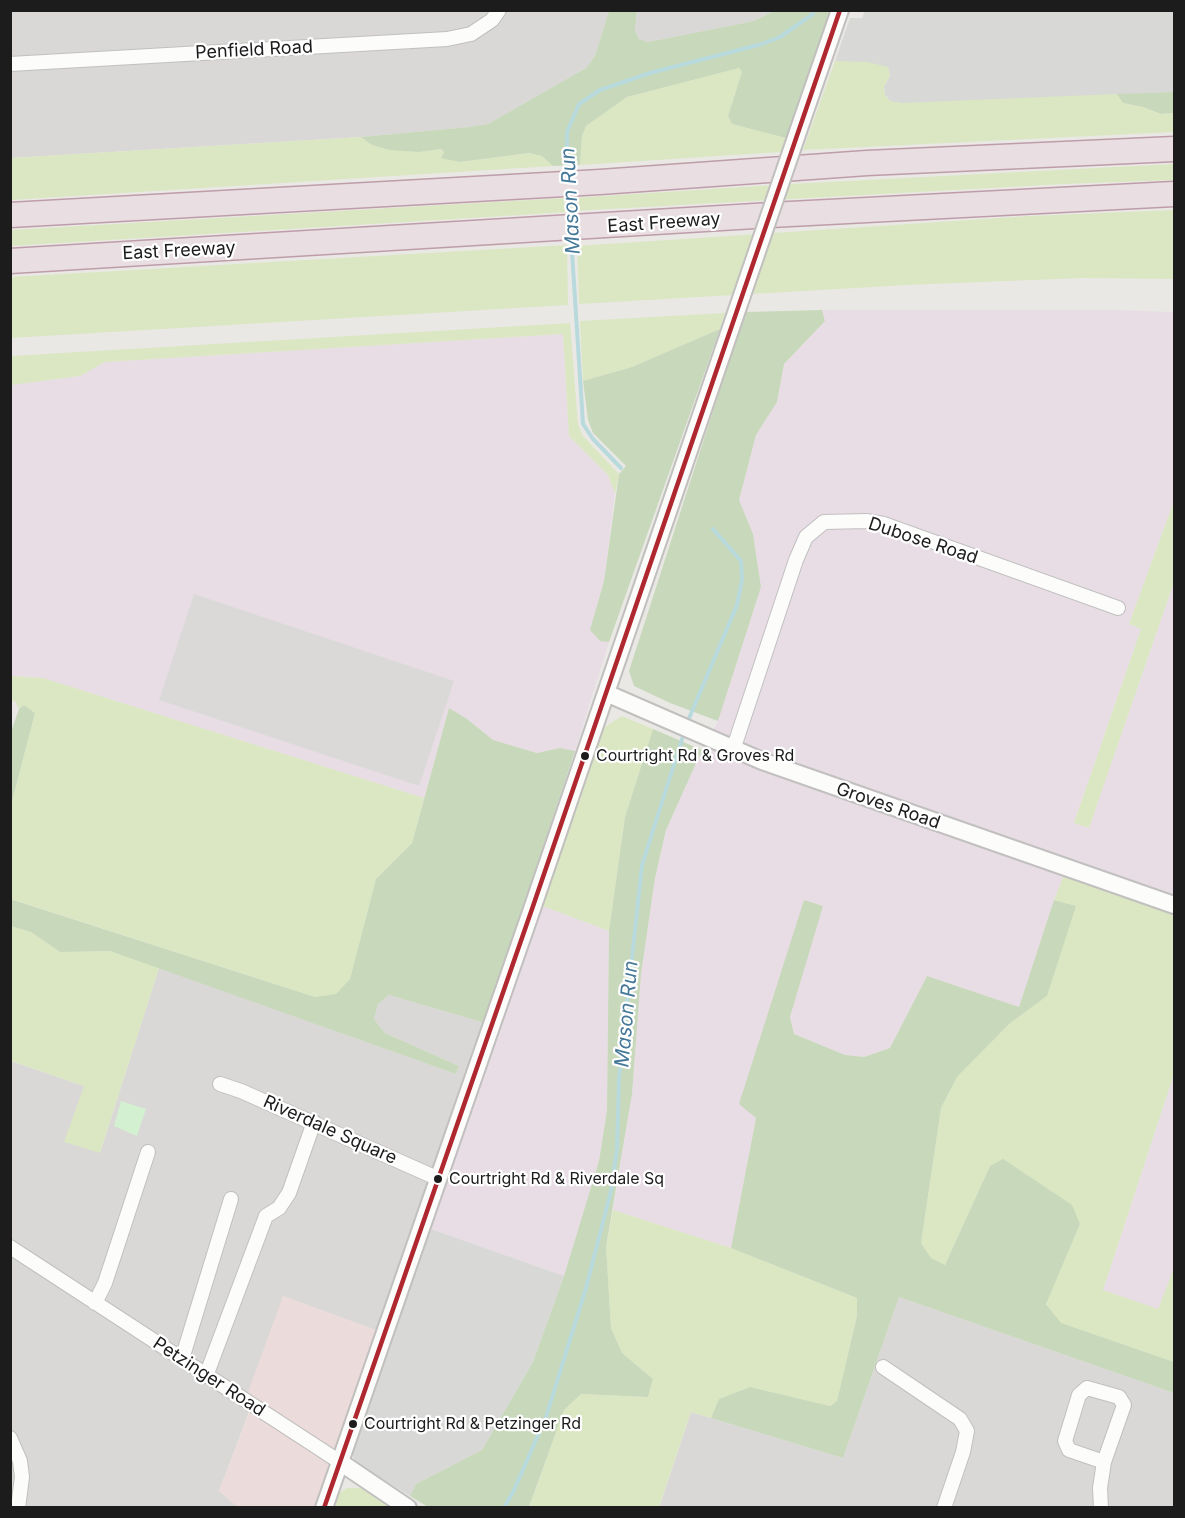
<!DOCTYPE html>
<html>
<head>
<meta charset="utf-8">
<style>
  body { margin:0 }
  #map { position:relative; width:1185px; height:1518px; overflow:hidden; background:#eae8e5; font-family:Inter,sans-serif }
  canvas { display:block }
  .frame { position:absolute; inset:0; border:12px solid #1c1c1c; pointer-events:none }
</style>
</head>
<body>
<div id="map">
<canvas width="1185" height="1518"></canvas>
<div class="frame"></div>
</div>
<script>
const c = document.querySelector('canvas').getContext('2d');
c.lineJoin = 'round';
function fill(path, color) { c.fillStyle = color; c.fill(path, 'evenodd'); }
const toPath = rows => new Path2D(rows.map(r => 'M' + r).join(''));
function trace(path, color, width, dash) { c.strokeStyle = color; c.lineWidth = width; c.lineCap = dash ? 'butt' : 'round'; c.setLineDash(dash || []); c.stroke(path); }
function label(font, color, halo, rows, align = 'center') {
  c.font = font + ' Inter,sans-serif'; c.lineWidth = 4.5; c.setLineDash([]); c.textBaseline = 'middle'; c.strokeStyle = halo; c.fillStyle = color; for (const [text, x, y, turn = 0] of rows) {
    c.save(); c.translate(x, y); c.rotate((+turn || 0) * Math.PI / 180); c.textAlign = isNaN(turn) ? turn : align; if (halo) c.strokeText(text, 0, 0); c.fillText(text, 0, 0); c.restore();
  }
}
fill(toPath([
  [11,11,609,11,595,56,586,68,488,124,469,127,361,137,11,158],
  [637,11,774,11,754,21,648,42,639,39,635,30],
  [159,968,456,1074,459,1066,385,1033,374,1019,378,1004,389,995,485,1023,378,1331,283,1296,254,1399,219,1491,238,1507,11,1508,11,1061,84,1086,100,1153],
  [899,1297,1174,1393,1174,1507,659,1508,691,1412,843,1458]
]), '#d9d8d6');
fill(toPath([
  [283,1296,378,1331,315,1507,238,1507,219,1491,254,1400,247,1395]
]), '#ecdbdb');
fill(toPath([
  [822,310,1115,310,1174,312,1174,501,1129,624,1141,629,1074,822,1089,828,1174,582,1174,913,1064,875,1054,900,1019,1007,927,976,890,1048,864,1057,845,1055,794,1034,790,1017,822,907,804,900,756,1118,731,1248,613,1210,632,1094,641,974,655,878,666,830,702,750,718,721,761,587,753,534,739,500,756,435,777,402,784,364,825,321],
  [563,334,569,436,608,475,615,494,604,581,590,630,600,640,609,642,575,751,560,748,537,753,493,740,467,719,449,709,424,798,43,678,11,676,11,385,80,376,104,362],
  [540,905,609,931,607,1110,599,1161,564,1276,428,1228],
  [1174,1074,1174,1268,1159,1310,1103,1290]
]), '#e8dde5');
fill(toPath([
  [865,11,1174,11,1174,92,902,104,890,101,885,95,884,87,890,75,835,61,850,18,862,18],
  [428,1228,564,1276,533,1362,482,1450,416,1484,410,1496,356,1463,351,1453]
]), '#d8d8d6');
fill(toPath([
  [835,61,867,62,888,67,890,75,884,87,885,95,890,101,902,103,1117,94,1123,103,1143,107,1161,114,1174,113,1174,132,803,150],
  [739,68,742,72,728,116,732,124,786,138,781,152,580,165,582,136,586,126,627,97],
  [361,137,372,145,419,152,441,149,444,152,441,157,460,162,529,153,542,156,553,166,11,200,11,158],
  [1174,164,1174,180,1063,184,573,211,572,198,790,184],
  [564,198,565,212,553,213,11,246,11,230],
  [1174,210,1174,279,1083,278,908,285,579,304,577,246,1030,216],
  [567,245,568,305,11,338,11,277],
  [725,313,720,329,632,367,583,381,580,321],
  [570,323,578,424,583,436,619,474,615,494,608,475,569,436,563,334,105,362,80,376,11,385,11,356],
  [1174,501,1174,582,1089,828,1074,823,1141,629,1129,624],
  [11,676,43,678,424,798,412,843,376,879,350,979,336,994,315,997,11,899,11,805,35,713,24,705,19,709,15,701,11,700],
  [622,716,653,729,625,817,609,931,540,905,603,728],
  [1064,875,1174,913,1174,1074,1103,1290,1158,1309,1174,1268,1174,1362,1060,1323,1046,1303,1080,1224,990,1166,945,1265,931,1258,921,1243,941,1108,957,1077,1009,1024,1047,996,1075,906,1054,900],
  [11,926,31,932,60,952,110,951,159,968,100,1153,64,1142,84,1086,11,1061],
  [613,1210,731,1248,857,1298,857,1316,837,1401,829,1406,750,1387,719,1399,711,1418,691,1412,659,1507,529,1508,564,1410,581,1394,648,1397,653,1379,622,1353,611,1328,606,1247],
  [347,1488,361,1488,389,1507,332,1508,337,1494]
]), '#dbe7c3');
fill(toPath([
  [609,11,637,11,635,30,639,39,648,42,754,21,774,11,830,11,786,138,732,124,728,116,742,72,739,68,627,97,586,126,582,136,580,165,553,166,542,156,529,153,460,162,441,158,444,152,441,149,419,152,390,150,372,145,361,137,469,127,488,124,586,68,595,56],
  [1174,92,1174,113,1161,114,1143,107,1123,103,1117,94],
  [822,310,825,321,784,364,777,402,756,435,739,500,753,534,761,587,718,721,670,703,634,686,629,671,745,312],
  [720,329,609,642,600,641,590,630,604,581,619,474,626,466,593,433,588,420,583,381,632,367],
  [24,705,35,713,11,805,11,732,19,709],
  [449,708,467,719,493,740,537,753,560,748,575,751,485,1023,389,995,378,1004,374,1019,385,1033,459,1066,456,1074,110,951,60,952,31,932,11,926,10,899,315,997,336,994,350,979,376,879,412,843],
  [653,729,702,750,666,830,655,878,641,974,632,1094,606,1247,611,1328,622,1353,653,1379,648,1397,581,1394,564,1410,529,1507,428,1507,410,1496,416,1484,482,1450,533,1362,564,1276,599,1161,607,1110,609,931,625,817],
  [804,900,823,906,790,1017,794,1034,845,1055,864,1057,890,1048,927,976,1019,1007,1054,900,1076,906,1047,996,1009,1024,957,1077,941,1108,921,1243,931,1258,945,1265,990,1166,1003,1159,1072,1205,1080,1224,1046,1304,1061,1323,1174,1362,1174,1393,899,1297,843,1458,711,1418,719,1399,750,1387,830,1406,837,1401,857,1316,857,1298,731,1248,756,1118,739,1104]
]), '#c8d8ba');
fill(toPath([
  [121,1101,146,1109,137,1136,114,1126]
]), '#d3f0d0');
fill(toPath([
  [194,594,454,681,419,786,159,700]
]), '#dad9d8');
trace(toPath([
  [567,175,567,132,579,104,600,90,650,73,762,44,780,37,813,14],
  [568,191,570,220],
  [571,236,583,424,593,439,621,468],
  [687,723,737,605,742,580,741,561,713,529],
  [504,1508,514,1490,546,1417,586,1288,611,1191,617,1149,619,1078,642,865,684,733]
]), '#b8dadd', 4);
const minor = toPath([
  [10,64,447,39,471,34,492,20,499,10],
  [733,750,796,560,806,537,824,522,866,521,884,524,1118,608],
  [220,1084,241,1091,439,1179],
  [10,1247,340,1462],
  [95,1303,105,1283,148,1152],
  [182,1359,231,1199],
  [883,1367,960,1419,967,1431,963,1452,944,1508],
  [206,1376,266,1216,279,1208,289,1193,314,1122],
  [1087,1388,1119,1397,1124,1405,1104,1462,1069,1450,1065,1441,1079,1395,1087,1388],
  [10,1438,20,1461,22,1477,18,1508],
  [1101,1508,1100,1488,1104,1462]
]);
const tertiary = toPath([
  [802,120,840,10],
  [606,693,762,761,1174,905],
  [340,1462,408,1508],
  [324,1508,532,909,723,351]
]);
const motorway = toPath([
  [10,215,600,182,867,163,1174,149],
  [10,261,771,215,1174,194]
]);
trace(minor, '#c1c0bf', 16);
trace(tertiary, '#c1c0bf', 20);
trace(motorway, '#be9daa', 27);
trace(minor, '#fcfcfb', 14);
trace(tertiary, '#fcfcfb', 16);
trace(motorway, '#e9dee1', 24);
const tertiaryBridge = toPath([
  [723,351,802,120]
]);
trace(tertiaryBridge, '#c1c0bf', 20, []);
trace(tertiaryBridge, '#fcfcfb', 16);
trace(toPath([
  [324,1508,532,909,840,10]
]), '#af272f', 4.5);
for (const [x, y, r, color] of [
  [585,756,5,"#1c1c1c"],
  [438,1179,5,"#1c1c1c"],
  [353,1424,5,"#1c1c1c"]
]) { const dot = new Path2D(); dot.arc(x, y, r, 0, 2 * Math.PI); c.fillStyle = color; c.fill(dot); trace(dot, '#fff', 2); }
label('16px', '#1c1c1c', '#fff', [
  ["Courtright Rd & Groves Rd",596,756],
  ["Courtright Rd & Riverdale Sq",449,1179],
  ["Courtright Rd & Petzinger Rd",364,1424]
], 'left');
label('18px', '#1c1c1c', '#fff', [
  ["Penfield Road",254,50,-3],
  ["East Freeway",664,223,-4],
  ["East Freeway",179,251,-3],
  ["Dubose Road",923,541,18],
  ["Groves Road",888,806,19],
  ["Riverdale Square",330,1130,24],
  ["Petzinger Road",209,1377,33]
]);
label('italic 20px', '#467899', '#fff', [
  ["Mason Run",571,201,-93],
  ["Mason Run",627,1014,-85]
]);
</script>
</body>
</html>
